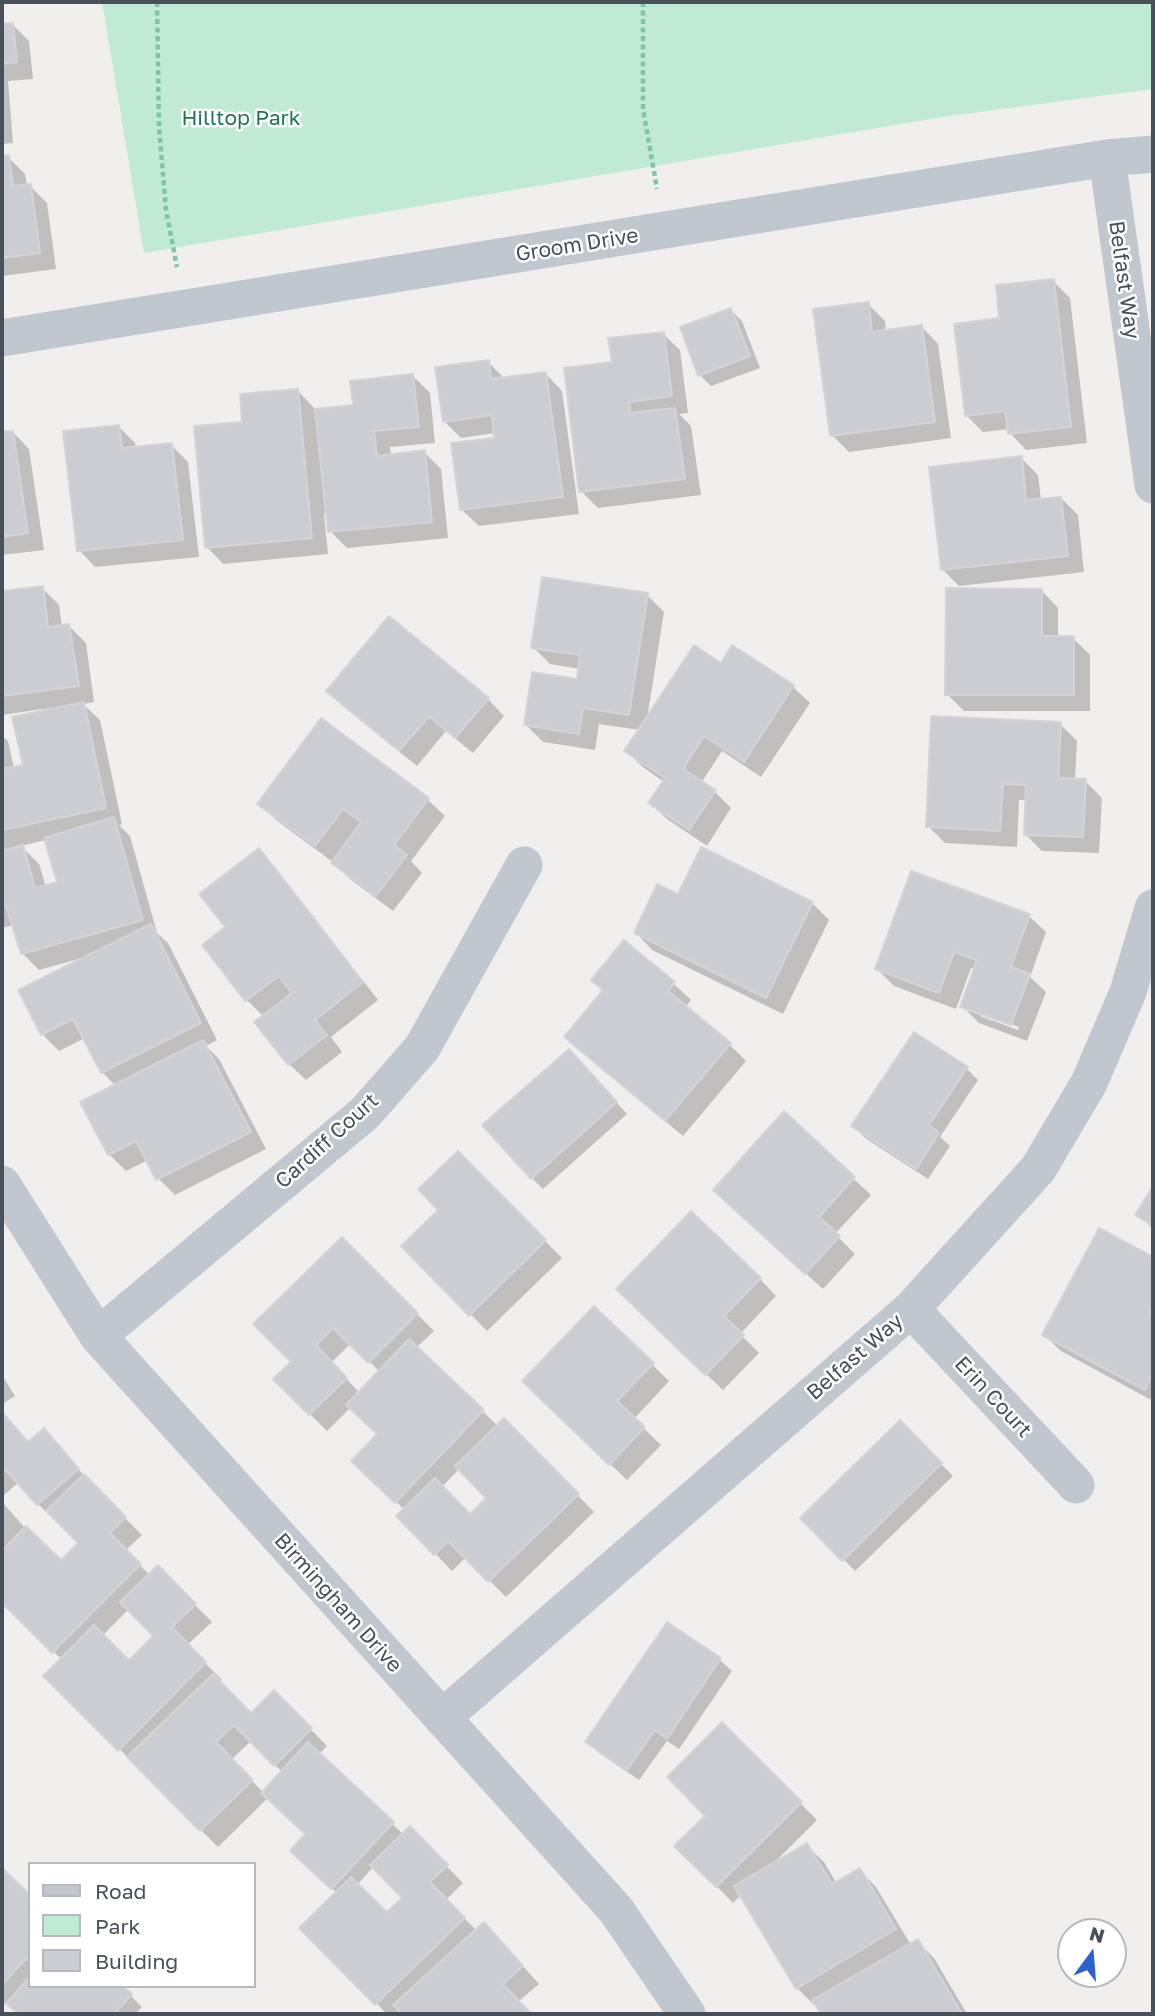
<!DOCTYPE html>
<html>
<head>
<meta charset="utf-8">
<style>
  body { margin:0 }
  #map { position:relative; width:1155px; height:2016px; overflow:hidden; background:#f1efee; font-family:"Golos Text",sans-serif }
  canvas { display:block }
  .frame { position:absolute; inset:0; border:4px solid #48505a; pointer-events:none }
  .legend { position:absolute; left:28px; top:1862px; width:228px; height:126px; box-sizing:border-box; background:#fff; border:2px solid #b6b9bd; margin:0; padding:9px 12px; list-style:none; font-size:21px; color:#48505a }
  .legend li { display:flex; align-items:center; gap:14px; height:35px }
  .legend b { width:35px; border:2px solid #b6b9bd }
  .north { position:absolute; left:1057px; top:1918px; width:70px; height:70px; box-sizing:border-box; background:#fff; border:2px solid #b6b9bd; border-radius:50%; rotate:16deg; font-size:19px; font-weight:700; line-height:28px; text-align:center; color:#48505a }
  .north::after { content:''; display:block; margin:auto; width:24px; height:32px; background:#2a62cf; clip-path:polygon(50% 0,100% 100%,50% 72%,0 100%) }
</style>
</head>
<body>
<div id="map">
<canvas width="1155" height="2016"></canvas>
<div class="frame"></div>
<ul class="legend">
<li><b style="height:9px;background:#c0c7cf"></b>Road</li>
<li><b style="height:19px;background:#c1ead5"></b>Park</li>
<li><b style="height:19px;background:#cccdd3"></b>Building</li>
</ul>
<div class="north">N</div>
</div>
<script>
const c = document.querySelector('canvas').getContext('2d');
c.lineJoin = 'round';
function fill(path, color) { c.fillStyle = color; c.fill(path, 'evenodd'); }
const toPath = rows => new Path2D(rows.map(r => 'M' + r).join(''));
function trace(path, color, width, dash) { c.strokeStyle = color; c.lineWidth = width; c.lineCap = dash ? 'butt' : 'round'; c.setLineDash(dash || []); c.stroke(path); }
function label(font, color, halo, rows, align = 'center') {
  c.font = font + ' "Golos Text",sans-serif'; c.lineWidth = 5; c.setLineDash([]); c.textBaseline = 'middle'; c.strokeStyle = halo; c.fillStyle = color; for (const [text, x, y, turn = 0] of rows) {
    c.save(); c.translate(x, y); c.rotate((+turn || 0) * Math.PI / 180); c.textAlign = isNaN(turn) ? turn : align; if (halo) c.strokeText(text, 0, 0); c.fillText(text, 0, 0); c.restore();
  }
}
fill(toPath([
  [102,2,1153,2,1153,89,942,117,144,253]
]), '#c1ead5');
fill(toPath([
  [12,24,29,41,33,79,8,81,13,143,2,144,2,25],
  [8,157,25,174,27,186,30,186,47,203,56,269,2,276,2,158],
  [1053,281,1070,298,1087,443,1026,450,1010,433,1009,429,983,432,966,415,1001,320],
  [868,304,885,321,886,332,922,327,938,344,951,438,849,452,832,435],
  [731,310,742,321,760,368,711,386,700,375],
  [663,334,680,350,688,413,679,414,691,426,701,495,598,508,581,491,614,363],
  [488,362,505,379,546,374,562,391,579,514,479,526,462,510,496,439,495,433,461,438,444,421],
  [413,376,430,393,435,443,390,447,391,456,424,452,441,469,448,538,347,548,330,531,328,514,324,514,328,554,223,564,207,547,244,424,298,391,314,408,315,411,355,407],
  [118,426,135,443,136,448,171,445,188,462,199,557,95,567,79,550],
  [13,432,29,449,44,550,2,555,2,434],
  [1021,458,1038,475,1041,500,1061,498,1078,515,1084,572,959,586,942,569],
  [42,588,59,605,62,627,69,626,86,643,94,702,83,704,100,720,122,824,119,825,130,836,157,933,168,943,217,1040,206,1046,219,1059,266,1149,175,1195,158,1178,148,1160,126,1171,109,1154,116,1086,102,1072,85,1038,59,1051,42,1034,82,960,82,958,39,970,22,953,14,925,2,928,2,853,7,851,2,847,2,736,8,741,14,768,25,766,43,712,42,709,2,715,2,593],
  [46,840,59,884,46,887,39,864,21,846],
  [1042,591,1058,608,1058,638,1073,638,1090,655,1090,711,964,711,947,694],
  [647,595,664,612,647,719,721,665,733,647,793,687,810,703,761,777,722,751,701,783,714,791,731,808,707,846,667,819,650,803,664,782,643,767,626,751,640,730,599,724,595,750,543,742,526,725,578,681,580,669,550,664,533,647],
  [329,691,488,699,504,716,473,753,446,731,417,766,345,708],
  [321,720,428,800,445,816,411,861,422,873,393,911,350,879,333,862,276,820,259,803],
  [1060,724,1077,741,1075,780,1085,781,1102,798,1099,853,1042,851,1025,834,1027,800,1019,800,1017,847,945,843,928,826],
  [258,850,275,867,378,1000,331,1037,342,1052,306,1080,289,1064,264,1017,247,1000,204,945,227,928],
  [679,896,812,903,829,920,783,1014,652,950,636,933],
  [1029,916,1046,932,1030,977,1046,992,1027,1041,979,1023,962,1006,975,969,971,968,956,1009,894,986,877,969],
  [980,1012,1019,1027,1018,1030,980,1016],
  [624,943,674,984,691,1000,685,1007,729,1044,746,1061,683,1136,583,1053,567,1037,605,991],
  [580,1062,627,1114,543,1189,532,1178],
  [967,1069,978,1080,940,1137,950,1146,928,1179,865,1138,853,1126],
  [784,1114,871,1195,835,1234,855,1254,823,1289,732,1206],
  [458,1153,562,1258,487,1331,403,1246,440,1210],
  [1153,1190,1153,1229,1138,1215],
  [1099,1230,1153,1259,1153,1401,1061,1351,1044,1335],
  [342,1239,434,1331,416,1348,498,1426,504,1420,594,1512,506,1597,466,1557,452,1571,399,1516,405,1510,370,1478,379,1434,351,1407,327,1431,275,1379,293,1362],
  [351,1343,380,1372,360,1393,331,1363],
  [460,1468,489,1498,471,1516,442,1487],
  [760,1279,776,1296,740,1334,759,1353,723,1390,635,1306],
  [594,1308,669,1381,634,1419,661,1445,627,1480,541,1398],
  [2,1375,15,1396,2,1404],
  [2,1413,29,1443,44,1430,94,1487,142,1535,125,1551,150,1575,158,1568,212,1622,187,1645,222,1680,219,1683,251,1715,274,1692,327,1746,319,1754,404,1835,410,1829,463,1883,446,1900,477,1931,501,1942,539,1984,519,2001,531,2014,403,2014,402,2012,400,2014,387,2014,302,1928,337,1893,303,1862,307,1834,268,1798,218,1847,46,1676,62,1660,2,1600,2,1502,26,1529,61,1563,80,1543,38,1504,19,1482,2,1497],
  [129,1609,156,1636,129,1663,102,1636],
  [251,1741,283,1773,264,1793,231,1760],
  [374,1866,404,1898,387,1915,357,1885],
  [900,1423,953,1476,855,1571,803,1518],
  [668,1624,720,1660,732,1671,679,1749,667,1741,639,1780,599,1753,587,1742],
  [722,1724,817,1820,772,1865,807,1846,824,1862,837,1884,859,1870,876,1887,911,1945,917,1941,934,1958,967,2014,823,2014,817,2004,814,2005,797,1988,741,1895,733,1903,677,1846,707,1816],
  [2,1870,30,1898,30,1986,130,1995,142,2007,135,2014,19,2014,7,2002,4,2004,2,2002]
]), '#0003');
const building = toPath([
  [13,23,17,62,2,64,2,24,13,23],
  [9,155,13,186,31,184,40,253,2,258,2,156,9,155],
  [1054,279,1071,427,1008,434,1005,411,965,416,954,324,999,318,996,285,1054,279],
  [869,302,872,332,922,325,935,422,830,436,813,309,869,302],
  [731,308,750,356,698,376,680,327,731,308],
  [664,332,672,396,629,402,630,413,675,408,685,479,579,492,564,368,612,362,608,338,664,332],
  [489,360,491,379,546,372,563,497,460,510,451,443,494,438,492,415,443,422,435,367,489,360],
  [413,374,419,427,374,431,377,456,425,450,432,522,328,532,315,409,353,405,350,381,413,374],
  [298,389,312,538,205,548,194,426,242,422,240,394,298,389],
  [119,425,122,448,172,443,183,540,77,551,63,431,119,425],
  [13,431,28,533,2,537,2,432,13,431],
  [1022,456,1026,500,1061,497,1068,556,941,570,929,467,1022,456],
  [542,577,648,593,629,715,583,708,579,734,524,725,532,672,577,679,580,655,531,648,542,577],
  [43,586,48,627,69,624,79,686,2,696,2,591,43,586],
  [946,588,1042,589,1042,636,1074,636,1074,695,945,695,946,588],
  [389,616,489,698,455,738,429,716,399,751,326,691,389,616],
  [694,645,721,663,732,645,794,685,744,762,704,736,683,769,716,790,689,830,648,803,665,778,624,751,694,645],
  [84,702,106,808,2,830,2,769,23,765,12,717,84,702],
  [931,716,1061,722,1058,778,1086,779,1083,837,1024,835,1026,785,1003,784,1000,831,926,827,931,716],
  [321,718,429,798,394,845,407,855,376,896,331,863,361,822,343,809,315,846,257,804,321,718],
  [114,817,143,920,21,954,6,906,2,907,2,851,23,845,35,888,57,882,44,838,114,817],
  [701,847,813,902,766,998,634,933,657,884,678,894,701,847],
  [259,848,363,982,315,1020,327,1035,288,1065,254,1022,292,993,279,976,245,1001,202,945,225,927,199,894,259,848],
  [911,871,1030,914,1011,967,1030,974,1011,1025,960,1007,977,960,954,952,939,993,875,969,911,871],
  [151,924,201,1023,101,1073,73,1019,41,1035,18,990,151,924],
  [624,940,675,982,668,991,731,1043,665,1121,564,1037,603,990,591,980,624,940],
  [914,1032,968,1067,929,1125,939,1133,916,1169,851,1126,914,1032],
  [203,1040,251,1132,156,1180,136,1141,108,1155,80,1102,203,1040],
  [569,1049,617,1102,531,1179,482,1125,569,1049],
  [784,1111,855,1177,819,1217,840,1236,805,1274,713,1190,784,1111],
  [458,1151,546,1240,469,1316,401,1246,438,1210,418,1189,458,1151],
  [1153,1186,1153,1226,1135,1215,1153,1186],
  [691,1211,761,1278,724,1316,744,1335,705,1375,616,1289,691,1211],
  [1099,1228,1153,1257,1153,1306,1150,1313,1153,1315,1153,1373,1145,1390,1042,1335,1099,1228],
  [342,1237,418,1313,368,1363,333,1328,316,1345,347,1378,309,1415,273,1379,291,1362,253,1324,342,1237],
  [594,1306,654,1363,617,1401,645,1427,609,1465,522,1381,594,1306],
  [409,1339,484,1410,395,1503,351,1461,377,1434,346,1405,409,1339],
  [2,1412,28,1442,44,1428,79,1469,37,1505,2,1466,2,1412],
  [504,1418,579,1494,488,1582,448,1541,434,1555,396,1516,435,1478,470,1514,486,1498,455,1466,504,1418],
  [900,1420,942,1463,842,1561,800,1518,900,1420],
  [84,1474,126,1517,110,1533,141,1564,52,1653,2,1603,2,1551,26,1526,61,1560,78,1543,46,1511,84,1474],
  [158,1565,196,1604,172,1627,206,1662,118,1751,43,1676,94,1625,129,1660,153,1636,120,1602,158,1565],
  [667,1622,721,1658,667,1739,655,1730,627,1770,585,1742,667,1622],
  [213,1674,251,1713,274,1690,312,1728,274,1766,234,1725,216,1742,253,1780,200,1831,127,1757,213,1674],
  [722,1722,802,1802,716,1887,674,1846,705,1816,667,1777,722,1722],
  [308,1742,394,1822,331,1889,290,1851,305,1834,261,1793,308,1742],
  [410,1826,448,1865,430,1882,465,1918,375,2005,299,1928,351,1877,387,1912,402,1898,370,1865,410,1826],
  [807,1843,832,1884,860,1868,896,1929,796,1989,734,1886,807,1843],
  [2,1868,30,1895,30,1955,2,1984,2,1868],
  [484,1922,523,1966,503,1984,531,2014,401,2014,393,2005,484,1922],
  [918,1939,962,2014,821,2014,812,2000,918,1939],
  [30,1976,30,1986,122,1986,132,1994,114,2014,19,2014,6,2004,30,1976]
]);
fill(building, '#cccdd3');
trace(building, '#d3d4d9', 2);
trace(toPath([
  [157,2,159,127,166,210,177,267],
  [643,2,643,109,657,189]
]), '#7cc5a8', 4.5, [5, 3.5]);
trace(toPath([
  [1107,158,1153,485],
  [2,338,1107,158,1153,154],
  [2,1184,98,1336,616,1910,687,2014],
  [911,1309,1076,1485],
  [98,1336,365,1113,422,1048,524,865],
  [442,1718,911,1309,1038,1169,1089,1083,1128,992,1153,908]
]), '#c0c7cf', 37);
label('21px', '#207553', '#fff', [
  ["Hilltop Park",241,118]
]);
label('21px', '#48505a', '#fff', [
  ["Groom Drive",577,245,-9],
  ["Belfast Way",1124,280,82],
  ["Cardiff Court",327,1141,-42],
  ["Belfast Way",855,1357,-41],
  ["Erin Court",993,1397,47],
  ["Birmingham Drive",338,1603,48]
]);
</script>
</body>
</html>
